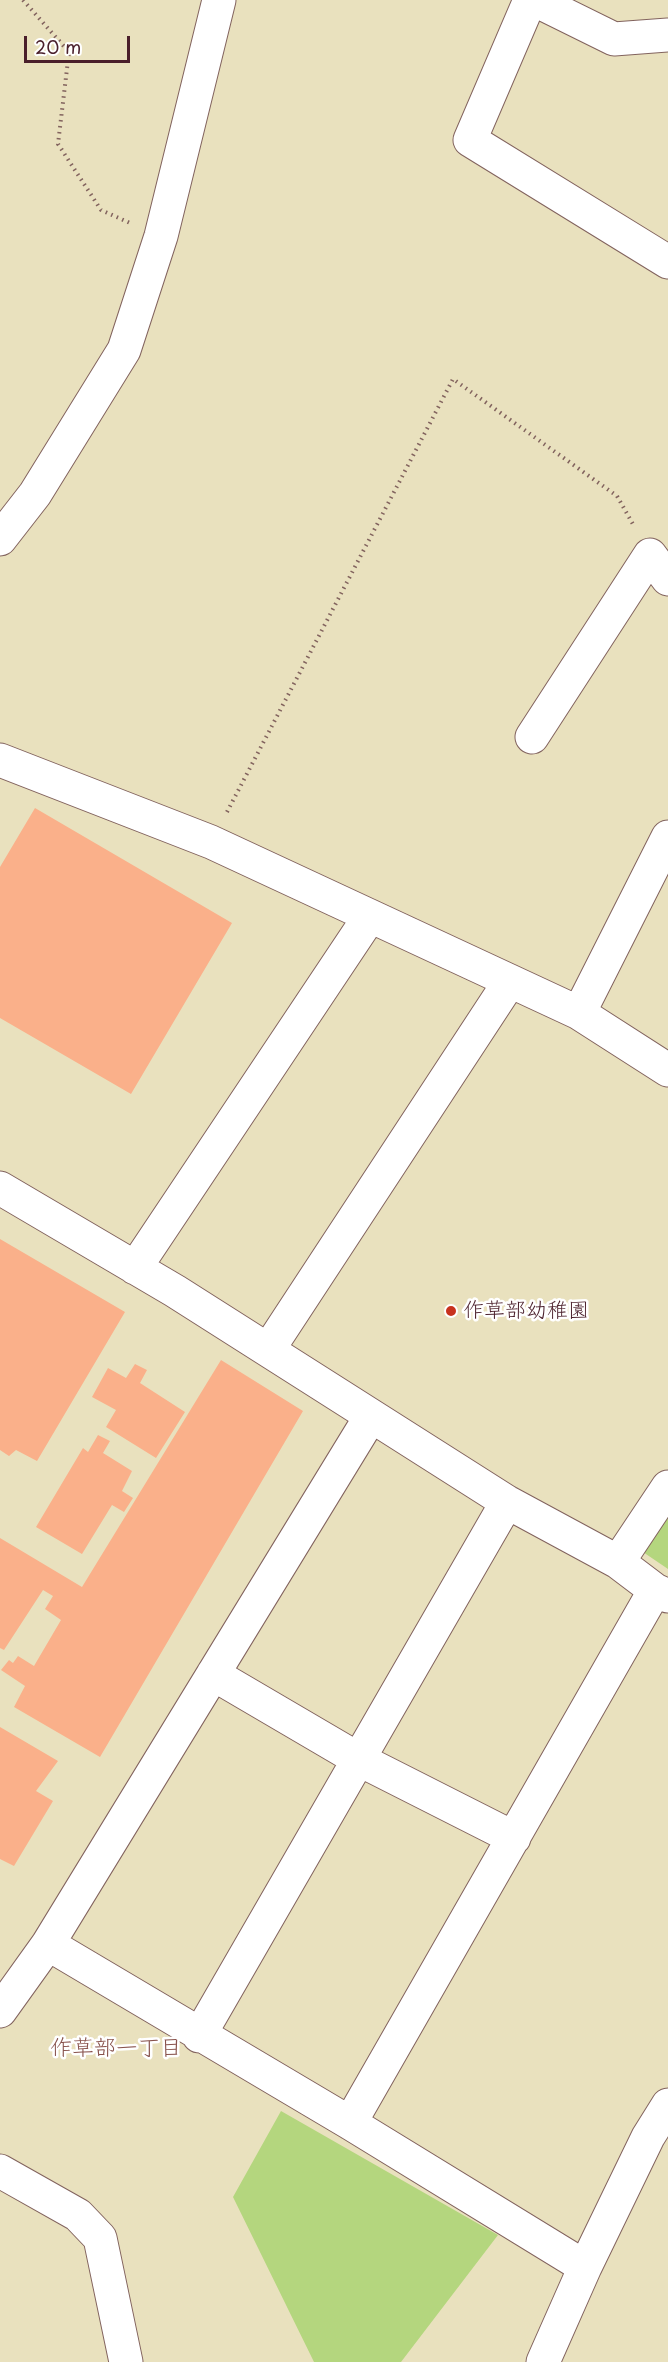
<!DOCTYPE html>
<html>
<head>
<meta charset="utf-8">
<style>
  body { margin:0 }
  #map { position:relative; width:668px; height:2362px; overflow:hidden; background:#e9e1be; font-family:"Playpen Sans",sans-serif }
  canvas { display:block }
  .scale { position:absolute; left:24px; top:36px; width:106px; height:27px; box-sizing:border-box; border:3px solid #4a1f2b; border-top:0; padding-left:8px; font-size:18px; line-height:21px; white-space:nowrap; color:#4a1f2b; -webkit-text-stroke:4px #fff; paint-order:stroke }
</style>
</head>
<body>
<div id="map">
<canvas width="668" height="2362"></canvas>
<div class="scale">20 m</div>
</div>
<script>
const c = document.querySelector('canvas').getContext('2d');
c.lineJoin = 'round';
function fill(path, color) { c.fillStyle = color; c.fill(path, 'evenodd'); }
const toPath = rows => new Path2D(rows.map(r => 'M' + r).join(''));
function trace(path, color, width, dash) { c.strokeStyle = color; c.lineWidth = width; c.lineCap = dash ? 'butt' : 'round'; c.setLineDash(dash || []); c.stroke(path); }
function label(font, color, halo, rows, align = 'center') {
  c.font = font + ' "Playpen Sans","Klee One",sans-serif'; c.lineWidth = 5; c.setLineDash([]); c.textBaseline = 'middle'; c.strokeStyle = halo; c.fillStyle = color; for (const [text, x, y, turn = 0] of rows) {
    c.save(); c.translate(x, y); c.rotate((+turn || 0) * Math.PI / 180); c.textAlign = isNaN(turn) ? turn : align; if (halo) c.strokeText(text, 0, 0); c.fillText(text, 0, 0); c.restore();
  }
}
fill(toPath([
  [668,1509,668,1569,640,1550],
  [281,2111,498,2235,401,2362,314,2362,233,2197]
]), '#b4d67e');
fill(toPath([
  [35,808,232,923,131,1094,0,1018,0,867],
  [0,1239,125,1312,37,1461,16,1450,9,1456,0,1450],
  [221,1360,303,1411,100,1757,14,1707,25,1686,1,1670,9,1660,13,1663,18,1656,34,1666,61,1620,45,1609,53,1596,43,1590,4,1650,0,1648,0,1538,82,1587],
  [135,1364,147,1370,140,1383,185,1412,156,1458,106,1427,116,1410,92,1397,108,1368,126,1378],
  [98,1435,110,1441,103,1453,132,1471,122,1491,133,1498,124,1512,112,1505,82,1554,36,1527,83,1448,88,1452],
  [0,1727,58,1761,36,1791,53,1801,14,1866,0,1859]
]), '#fab08a');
const minor = toPath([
  [530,0,470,140,668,262],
  [535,0,614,39,668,35],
  [0,539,35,494,124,350,161,236,219,0],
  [532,737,650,555,668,579],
  [0,760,211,842,579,1013,668,837],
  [579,1013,668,1070],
  [0,1188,175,1291,507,1502,618,1562,655,1590,668,1596],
  [135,1268,370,916],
  [268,1350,510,981],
  [618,1562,668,1487],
  [213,1674,358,1759,514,1838],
  [48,1944,350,2123,585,2267],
  [0,2011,48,1944,371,1416],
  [199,2036,507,1502],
  [350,2123,655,1590],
  [0,2171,78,2215,100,2238,126,2362],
  [543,2362,585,2267,648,2137,668,2105]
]);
trace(minor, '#82635e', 35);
trace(toPath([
  [23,0,69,52,58,144,101,210,130,223],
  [227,812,453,379,617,496,634,526]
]), '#82635e', 4, [1.5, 4.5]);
trace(minor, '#fff', 33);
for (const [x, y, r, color] of [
  [451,1311,6,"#c8321e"]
]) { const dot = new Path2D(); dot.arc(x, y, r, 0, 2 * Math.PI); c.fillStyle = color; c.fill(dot); trace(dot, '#fff', 2); }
label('21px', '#4a1f2b', '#fff', [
  ["作草部幼稚園",463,1311]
], 'left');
label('22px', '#88524c', '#fff', [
  ["作草部一丁目",116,2049]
]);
</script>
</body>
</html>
